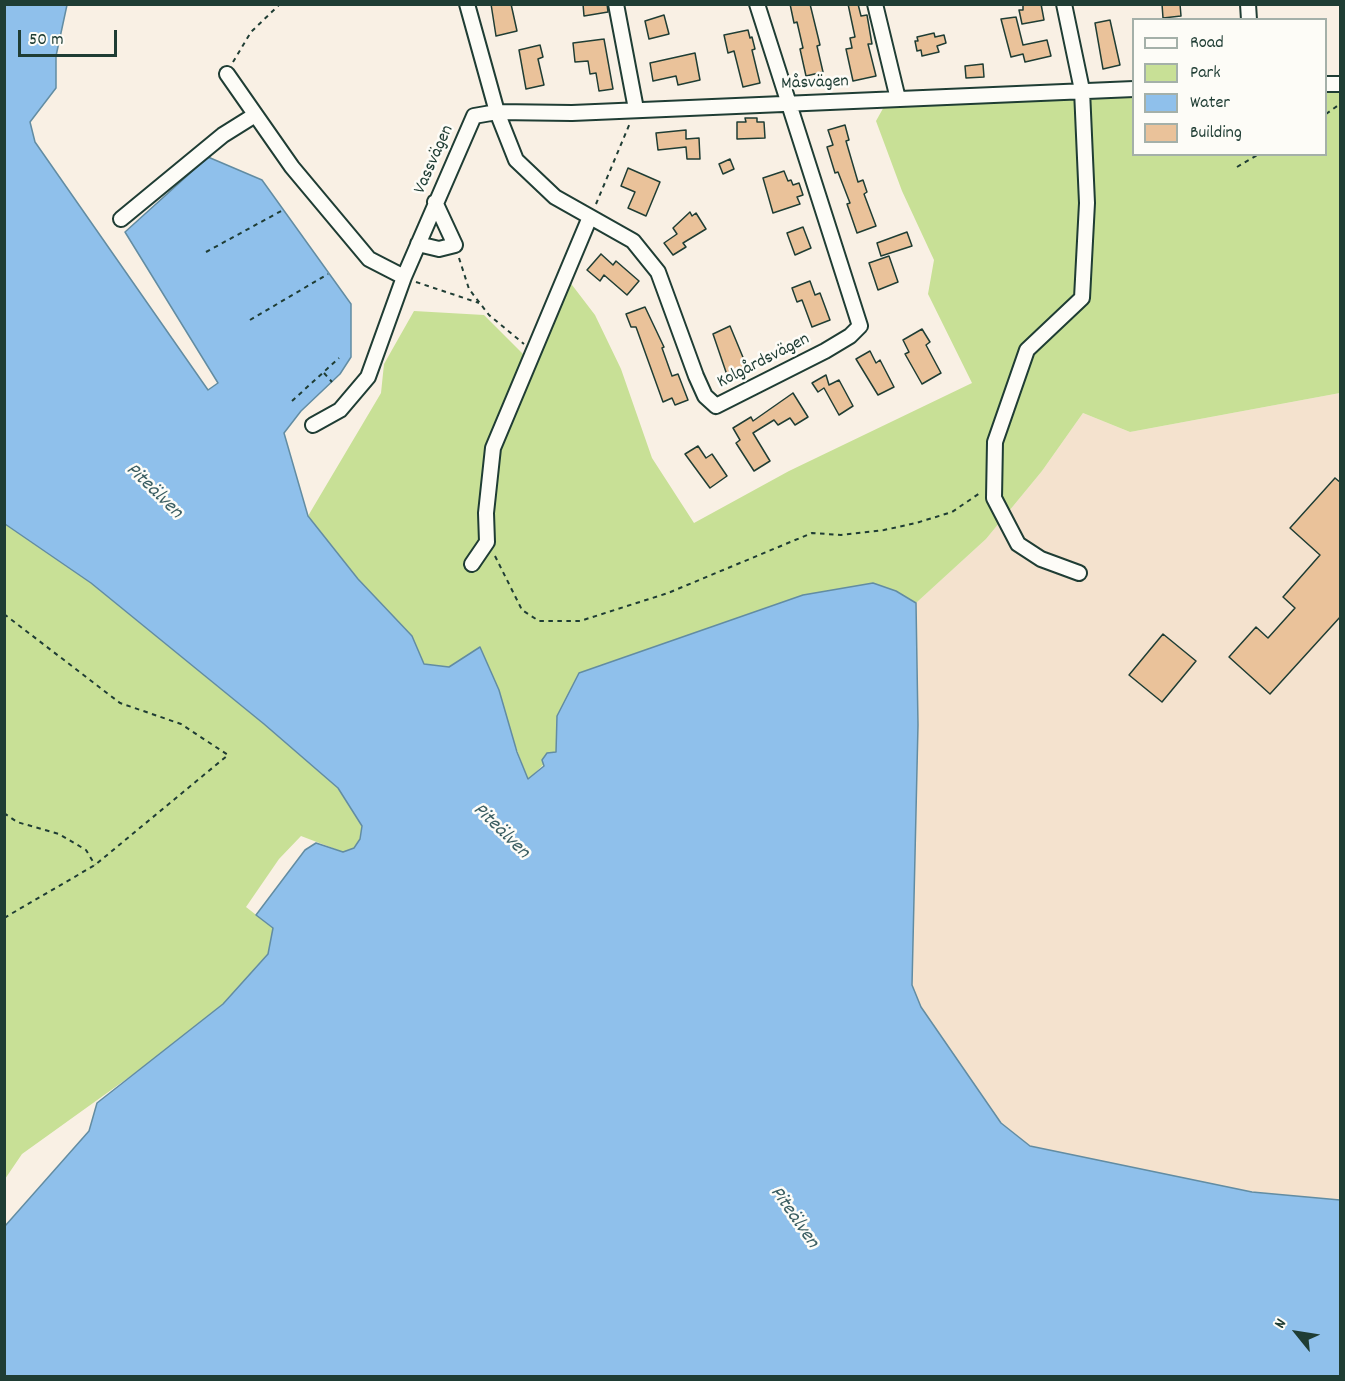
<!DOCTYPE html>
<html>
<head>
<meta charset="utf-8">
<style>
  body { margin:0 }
  #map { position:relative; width:1345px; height:1381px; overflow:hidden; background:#f9f0e4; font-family:Dekko,sans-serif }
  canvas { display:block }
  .frame { position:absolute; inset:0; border:6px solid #1f3d34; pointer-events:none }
  .legend { position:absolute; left:1132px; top:18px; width:195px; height:138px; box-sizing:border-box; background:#fdfcf7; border:2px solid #a4b0a9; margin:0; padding:8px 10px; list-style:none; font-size:18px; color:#1f3d34 }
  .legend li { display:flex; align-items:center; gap:12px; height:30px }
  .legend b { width:30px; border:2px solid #a4b0a9 }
  .north { position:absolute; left:1267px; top:1303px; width:60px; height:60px; -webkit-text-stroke:4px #fdfcf7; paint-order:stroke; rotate:300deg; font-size:16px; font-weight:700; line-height:24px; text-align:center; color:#1f3d34 }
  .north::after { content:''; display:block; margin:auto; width:21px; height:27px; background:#1f3d34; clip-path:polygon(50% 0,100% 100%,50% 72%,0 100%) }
  .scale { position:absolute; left:18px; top:30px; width:99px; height:27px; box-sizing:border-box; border:3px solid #1f3d34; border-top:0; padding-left:8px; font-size:18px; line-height:21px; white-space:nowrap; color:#1f3d34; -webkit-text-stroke:4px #fdfcf7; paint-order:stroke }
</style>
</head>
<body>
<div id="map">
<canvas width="1345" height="1381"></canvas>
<div class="frame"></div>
<ul class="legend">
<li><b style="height:8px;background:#fdfcf7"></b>Road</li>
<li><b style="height:16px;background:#c8e096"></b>Park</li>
<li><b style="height:16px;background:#8fc0eb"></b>Water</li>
<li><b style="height:16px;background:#eac29a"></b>Building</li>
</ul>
<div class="north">N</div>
<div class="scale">50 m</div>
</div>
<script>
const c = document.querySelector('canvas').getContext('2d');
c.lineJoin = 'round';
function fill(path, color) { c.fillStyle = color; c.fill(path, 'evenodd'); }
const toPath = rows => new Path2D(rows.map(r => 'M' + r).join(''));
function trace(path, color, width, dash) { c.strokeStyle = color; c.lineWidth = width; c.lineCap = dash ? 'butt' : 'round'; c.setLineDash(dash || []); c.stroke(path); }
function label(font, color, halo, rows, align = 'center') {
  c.font = font + ' Dekko,sans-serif'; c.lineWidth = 5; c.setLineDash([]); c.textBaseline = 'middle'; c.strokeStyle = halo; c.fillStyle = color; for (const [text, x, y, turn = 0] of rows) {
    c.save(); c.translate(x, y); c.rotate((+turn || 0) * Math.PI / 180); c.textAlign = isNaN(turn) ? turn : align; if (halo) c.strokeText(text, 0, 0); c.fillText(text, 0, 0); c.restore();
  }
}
fill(toPath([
  [1340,393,1340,1200,1252,1192,1030,1146,1001,1123,982,1097,921,1007,912,985,918,725,916,603,986,539,1042,471,1083,413,1130,432]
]), '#f4e2ce');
fill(toPath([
  [1340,85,1340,393,1130,432,1083,413,1042,471,986,539,916,603,896,591,557,716,556,752,528,780,480,648,449,667,424,664,412,636,358,579,308,516,381,393,384,364,414,311,484,315,531,362,569,281,595,315,621,369,652,458,694,523,789,471,972,383,928,294,934,260,902,191,876,121,886,103,1133,94,1134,154,1326,154,1326,86],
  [5,524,91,583,264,724,338,788,362,826,360,839,354,848,343,852,301,836,279,859,246,907,273,928,268,954,248,977,223,1004,146,1065,22,1154,5,1179]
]), '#c8e096');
const water = toPath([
  [5,4,67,5,56,56,56,88,30,122,35,142,208,390,218,383,125,232,208,157,262,180,351,304,351,357,340,374,301,411,284,433,308,516,358,579,412,636,424,664,449,667,480,647,499,690,517,752,528,779,544,766,542,760,547,753,556,752,557,716,579,673,803,595,873,583,896,591,916,603,918,725,912,985,921,1007,1001,1123,1030,1146,1252,1192,1340,1200,1340,1376,5,1376,5,1226,89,1131,97,1103,223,1004,268,954,273,928,256,915,305,850,316,843,343,852,354,848,360,839,362,826,338,788,264,724,91,583,5,524,5,4]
]);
fill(water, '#8fc0eb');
trace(water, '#628ca2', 1.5);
const building = toPath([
  [491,4,511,4,517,31,496,36,491,4],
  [583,4,607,4,608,12,584,16,583,4],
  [790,4,810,4,820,45,817,46,823,72,806,76,800,49,803,48,797,22,794,23,790,4],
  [848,4,858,4,861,16,867,15,872,44,868,44,876,76,853,81,846,49,852,48,850,38,855,37,848,4],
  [1023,4,1041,4,1044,20,1022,24,1019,10,1023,10,1023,4],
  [1162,4,1180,4,1181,16,1163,18,1162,4],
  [664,15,669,34,649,39,645,21,664,15],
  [1016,17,1023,45,1047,40,1051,56,1025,62,1023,54,1011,57,1001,19,1016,17],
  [1110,20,1120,65,1103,69,1095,23,1110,20],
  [748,30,750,38,752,37,755,49,752,50,760,83,743,87,734,51,728,53,724,35,748,30],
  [934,33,935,37,944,35,946,43,937,46,939,52,922,56,921,50,917,51,915,41,918,41,917,37,934,33],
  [604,39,613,89,599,91,596,73,590,74,588,61,575,62,573,43,604,39],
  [540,45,543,57,538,59,544,85,526,89,519,50,540,45],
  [695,53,700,80,678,85,676,76,653,81,650,63,695,53],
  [983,64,984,77,966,78,965,66,983,64],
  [745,118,757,118,757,122,764,122,765,138,737,139,737,122,746,122,745,118],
  [845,125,849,140,846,141,858,182,863,180,867,192,864,194,876,226,857,233,847,204,850,203,838,172,835,173,827,147,833,145,828,130,845,125],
  [686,130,686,139,699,138,700,159,687,159,686,147,658,150,656,133,686,130],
  [730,159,734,169,723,174,719,164,730,159],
  [628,168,660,182,646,216,628,208,635,192,621,186,628,168],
  [784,171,788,181,791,180,793,185,799,183,803,195,797,197,800,204,773,213,763,178,784,171],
  [690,212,692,216,696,213,706,229,683,243,686,247,673,255,664,243,677,234,673,228,690,212],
  [803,227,811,248,795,255,787,233,803,227],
  [907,232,912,246,881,256,877,243,907,232],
  [601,254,613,265,616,261,639,281,627,295,604,275,600,281,587,270,601,254],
  [889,256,898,282,878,290,869,263,889,256],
  [810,281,815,295,820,293,830,320,812,327,802,300,797,302,792,288,810,281],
  [645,307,664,347,662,348,672,376,678,374,688,400,675,405,672,398,663,402,636,327,631,327,626,314,645,307],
  [730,326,747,367,727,375,713,334,730,326],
  [922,329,930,342,926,345,941,373,922,384,905,354,909,352,903,340,922,329],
  [870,351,876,363,880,360,894,387,878,395,856,359,870,351],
  [826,375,829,385,839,380,853,406,839,415,824,388,818,392,812,383,826,375],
  [793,393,808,417,795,425,790,418,778,425,774,420,753,433,770,461,754,471,736,443,740,440,733,428,751,417,753,421,793,393],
  [698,446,706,458,712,454,727,476,710,488,685,454,698,446],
  [1335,478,1341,483,1341,616,1270,694,1229,657,1256,627,1268,638,1295,608,1283,597,1320,555,1290,528,1335,478],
  [1163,634,1196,661,1162,702,1129,675,1163,634]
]);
fill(building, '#eac29a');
trace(building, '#1f3d34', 1.5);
const minor = toPath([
  [467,4,497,112,516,160,555,197,633,241,658,272,696,376,705,396,716,406,825,351,850,336,860,326,757,4],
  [616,4,636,109],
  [875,4,898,99],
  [1064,4,1082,90,1087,203,1082,298,1027,350,995,442,994,498,1018,544,1041,559,1079,573],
  [1248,4,1249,20],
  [227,74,292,167,369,259,404,277],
  [1326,84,1340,84],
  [121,219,223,135,255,115],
  [418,244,439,249,455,245,435,202],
  [313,425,340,410,368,377,404,277,474,116,497,112,572,113,1134,89],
  [472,564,487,542,486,513,493,448,590,217]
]);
trace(minor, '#1f3d34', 18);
trace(toPath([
  [233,62,251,32,280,4],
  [1326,114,1340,104],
  [1237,167,1259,154],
  [596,204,630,123],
  [206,252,283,210],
  [459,258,469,289,489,315,524,344],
  [416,282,479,303],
  [250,320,328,274],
  [324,373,332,382],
  [292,401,339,358],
  [495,556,522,610,539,621,580,621,668,593,812,533,841,535,884,530,916,523,952,512,980,493],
  [4,614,120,703,181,724,228,755,95,865,4,918],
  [4,813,17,822,59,834,86,850,95,865]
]), '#1f3d34', 2, [4.5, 4.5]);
trace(minor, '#fdfcf7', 14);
label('18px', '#1f3d34', '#fdfcf7', [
  ["Måsvägen",815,84,-2],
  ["Vassvägen",435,160,-66],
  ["Kolgårdsvägen",764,362,-27]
]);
label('italic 20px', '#3b5e62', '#fdfcf7', [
  ["Piteälven",153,492,44],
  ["Piteälven",500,832,44],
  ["Piteälven",793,1218,55]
]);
</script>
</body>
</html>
